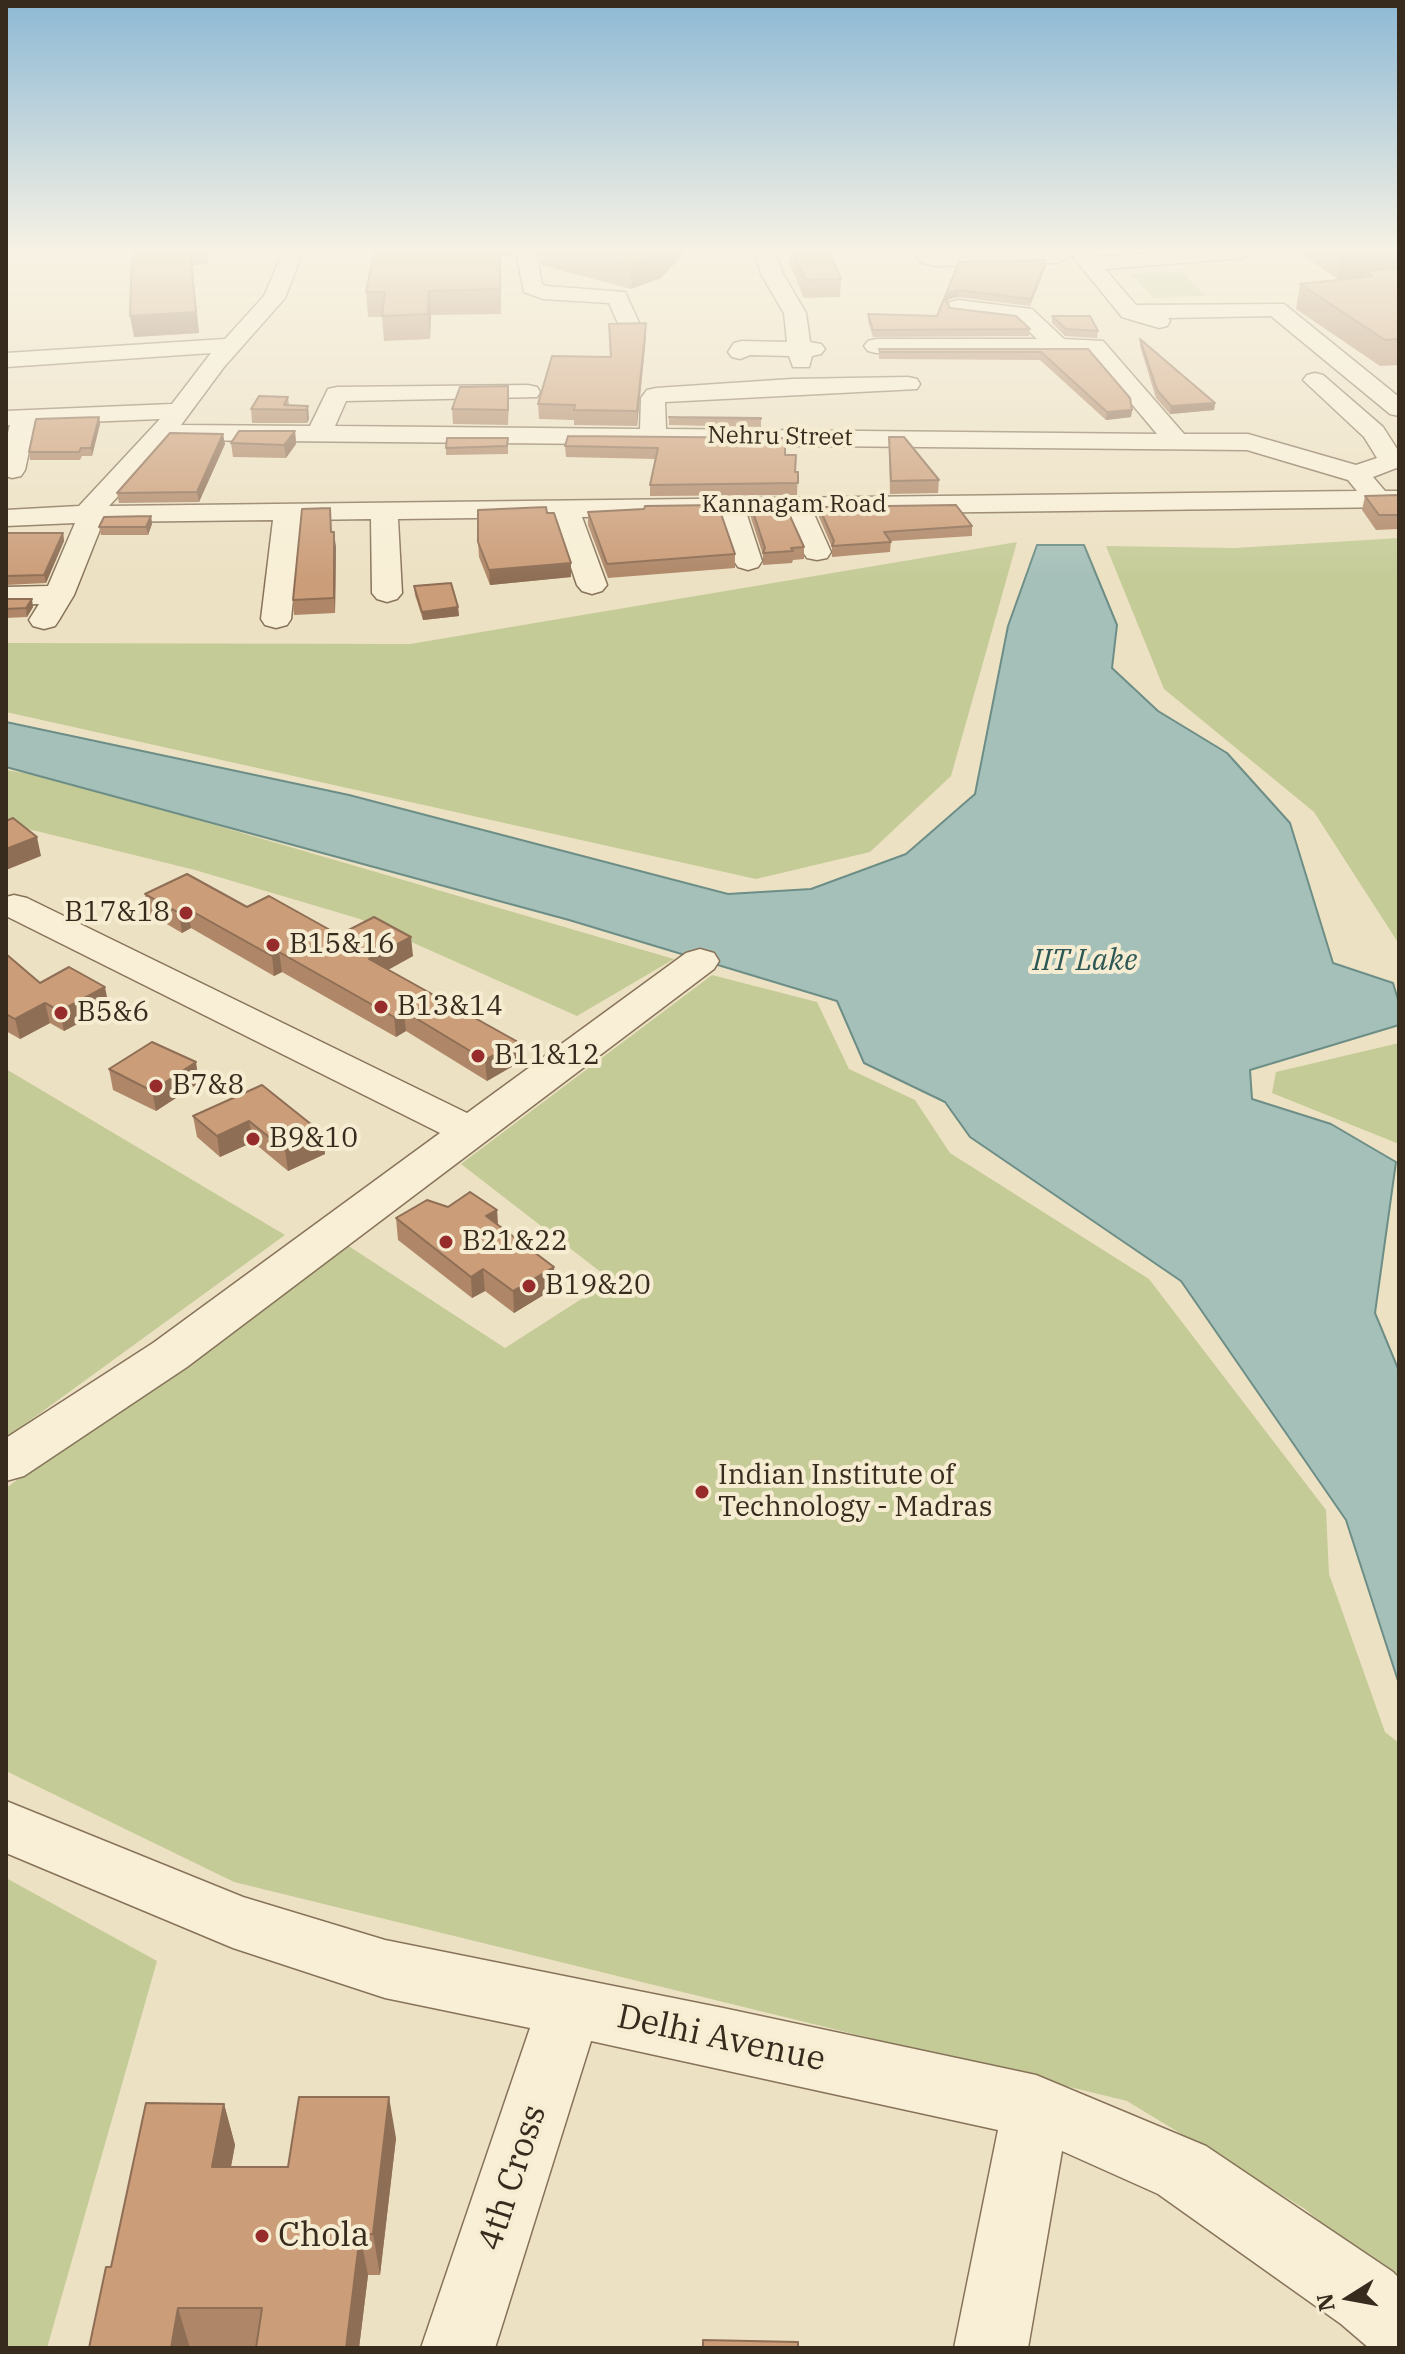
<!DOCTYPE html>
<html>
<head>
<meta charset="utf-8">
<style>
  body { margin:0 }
  #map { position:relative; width:1405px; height:2354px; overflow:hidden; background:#ede1c3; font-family:"IBM Plex Serif",serif }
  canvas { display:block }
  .frame { position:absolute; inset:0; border:8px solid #372b1e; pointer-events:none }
  .north { position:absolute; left:1309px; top:2258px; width:80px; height:80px; -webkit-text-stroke:6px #f5ecd2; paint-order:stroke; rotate:259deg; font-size:22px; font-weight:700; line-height:32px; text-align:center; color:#372b1e }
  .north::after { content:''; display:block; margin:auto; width:28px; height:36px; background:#372b1e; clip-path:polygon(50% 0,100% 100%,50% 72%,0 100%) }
</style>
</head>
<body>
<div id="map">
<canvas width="1405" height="2354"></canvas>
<div class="frame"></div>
<div class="north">N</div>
</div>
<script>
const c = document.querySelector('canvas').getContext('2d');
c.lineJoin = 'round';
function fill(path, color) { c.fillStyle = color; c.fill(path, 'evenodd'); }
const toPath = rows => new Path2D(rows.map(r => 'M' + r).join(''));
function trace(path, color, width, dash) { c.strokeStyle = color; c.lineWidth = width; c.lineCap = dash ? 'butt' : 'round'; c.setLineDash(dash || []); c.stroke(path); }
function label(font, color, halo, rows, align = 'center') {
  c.font = font + ' "IBM Plex Serif",serif'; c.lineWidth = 8; c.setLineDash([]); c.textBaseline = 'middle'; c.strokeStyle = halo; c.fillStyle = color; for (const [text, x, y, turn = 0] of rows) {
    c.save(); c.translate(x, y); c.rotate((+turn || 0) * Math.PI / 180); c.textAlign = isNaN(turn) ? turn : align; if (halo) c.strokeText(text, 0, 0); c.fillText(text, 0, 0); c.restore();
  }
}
fill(toPath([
  [1183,272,1205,296,1153,298,1130,274],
  [1399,538,1399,944,1314,812,1164,689,1106,546,1235,548],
  [1017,542,951,776,870,852,756,879,6,712,6,643,410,644],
  [6,770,54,778,674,959,577,1016,360,919,195,870,12,825,6,826],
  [712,975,817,1002,849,1069,915,1100,950,1153,1149,1279,1326,1510,1329,1574,1385,1732,1399,1743,1399,2288,1305,2209,1127,2101,234,1882,6,1771,6,1488,344,1243,505,1348,611,1280,461,1164],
  [1399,1043,1399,1144,1272,1093,1276,1072],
  [6,1069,285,1235,6,1438],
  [6,1878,157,1961,47,2348,6,2348]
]), '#c4cb97');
const water = toPath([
  [1037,545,1084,545,1117,625,1112,668,1158,711,1227,753,1290,823,1333,963,1393,983,1399,1003,1399,1025,1250,1070,1252,1099,1331,1124,1396,1162,1375,1313,1399,1371,1399,1684,1346,1520,1181,1281,970,1137,945,1102,864,1063,837,1001,569,920,6,767,6,722,349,795,728,894,811,889,906,854,975,794,1008,626,1037,545]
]);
fill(water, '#a5c0b9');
trace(water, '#6c8e86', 2);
const minor = toPath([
  [283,252,303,252,285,298,224,367,181,425,310,426,328,389,337,387,528,385,537,387,540,392,537,397,346,401,335,426,640,429,641,398,647,390,656,388,792,379,908,377,917,379,920,384,917,389,665,402,666,429,1157,434,1089,353,876,353,868,351,864,346,868,341,876,339,1037,339,1017,320,950,312,947,307,950,302,958,300,1032,309,1064,339,1103,341,1184,434,1248,434,1356,465,1377,458,1364,437,1303,380,1307,375,1315,373,1323,375,1383,427,1399,452,1399,467,1373,477,1385,491,1399,491,1399,507,814,514,831,552,827,558,817,560,807,558,803,552,787,514,747,515,762,561,758,567,748,570,738,567,734,561,720,515,582,517,607,585,602,591,592,594,582,591,577,585,554,517,398,519,402,593,397,599,387,602,377,599,372,593,371,519,301,520,291,619,287,625,276,628,265,625,261,619,273,520,103,522,74,595,59,620,55,626,44,629,33,626,29,620,39,604,6,605,6,587,48,586,75,523,6,526,6,510,79,506,160,419,35,424,25,470,21,476,12,478,6,476,6,440,10,425,6,425,6,411,172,404,211,353,6,367,6,353,225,339,264,296,283,252],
  [170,440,1247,450,1348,480,1357,491,109,506,170,440],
  [516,252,536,252,542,284,547,286,625,292,640,325,637,330,629,332,621,330,609,303,543,299,524,292,516,252],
  [755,252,775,252,783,274,806,313,810,342,821,344,825,349,821,354,812,356,809,367,793,367,789,356,750,355,740,359,732,357,728,352,734,343,742,341,787,342,784,313,761,274,755,252],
  [915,252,1065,252,1068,257,1058,263,936,266,919,262,915,252],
  [1069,252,1090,252,1095,257,1166,252,1254,252,1244,258,1105,269,1136,305,1284,304,1399,397,1399,416,1390,414,1271,316,1168,318,1170,321,1167,326,1159,328,1122,317,1069,252],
  [14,895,27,898,467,1113,686,953,700,949,714,953,719,961,714,969,187,1367,24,1476,6,1481,6,1438,153,1343,440,1133,6,916,6,897,14,895],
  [6,1801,243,1897,385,1940,723,2008,1036,2075,1060,2085,1206,2146,1393,2272,1399,2278,1399,2348,1369,2348,1341,2324,1158,2194,1062,2151,1028,2348,954,2348,998,2130,591,2041,495,2348,421,2348,530,2028,385,1998,233,1948,6,1853,6,1801]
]);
trace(minor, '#87735a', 3);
fill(minor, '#f8efd6');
fill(toPath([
  [132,252,208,252,208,264,192,265,199,333,134,337],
  [374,252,515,252,514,257,501,254,501,314,431,315,430,339,384,341,382,317,368,317,366,292],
  [538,252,685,252,661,278,631,289,541,265],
  [790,252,829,252,841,279,840,297,804,298,790,264],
  [1298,252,1399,252,1399,365,1380,366,1296,309,1300,284,1363,277,1337,279],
  [1046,260,1046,266,1030,306,958,297,949,299,947,302,950,308,1030,329,1029,336,873,337,868,321,868,314,937,316,959,262],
  [1052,316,1098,331,1097,338,1065,336,1052,323],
  [646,323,646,337,637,426,574,425,574,420,539,419,538,404,610,357,609,324],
  [1140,339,1215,403,1214,410,1170,414,1156,398,1140,346],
  [879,349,1088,349,1132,410,1131,417,1106,420,1040,360,879,359],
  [288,397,289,405,308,406,309,419,307,423,252,423,251,409],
  [509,401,508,425,453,424,452,409],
  [99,417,100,424,92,456,82,456,80,460,30,460,29,452],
  [669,417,761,418,761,427,669,425],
  [295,431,296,444,286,458,233,457,231,443],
  [568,436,785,455,796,472,798,472,797,495,650,496,650,485,655,459,566,457,565,446],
  [889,437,939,480,938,493,890,494],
  [508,438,508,454,446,455,446,448],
  [225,444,199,502,119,503,117,493],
  [1399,495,1399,529,1376,530,1362,510,1365,496],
  [751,506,804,547,804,559,793,560,792,563,763,565,763,555,751,518],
  [819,507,972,526,972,536,891,541,890,552,832,557,832,547,819,517],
  [588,512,735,554,735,568,608,578,588,525],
  [547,513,571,563,571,577,490,585,479,557,478,542],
  [151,516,152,524,148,535,101,535,99,527],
  [332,532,336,547,335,613,294,615,293,600],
  [6,533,63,533,64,541,46,583,6,585],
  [414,586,458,607,459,616,423,620,415,595],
  [6,599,33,607,27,617,6,618],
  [145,894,247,907,413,956,388,970,520,1062,487,1081,406,1031,396,1037,282,972,274,976,191,928,182,933,148,913],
  [6,954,40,983,109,1007,64,1031,50,1023,20,1039,6,1031],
  [109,1069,199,1083,156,1111,113,1090],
  [262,1085,322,1133,325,1154,288,1171,253,1142,220,1157,197,1137,193,1116],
  [448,1207,497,1210,498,1225,555,1288,514,1313,485,1291,472,1298,398,1240,396,1218],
  [224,2104,235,2145,231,2167,288,2167,396,2138,380,2275,368,2275,359,2348,89,2348,111,2267]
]), '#af8768');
fill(toPath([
  [190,252,199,333,134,337,130,316],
  [500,252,501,252,501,314,500,289],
  [663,252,685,252,661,278,631,289,631,265],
  [1385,252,1399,252,1399,275,1365,271,1364,277,1337,279,1341,255],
  [1046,260,1046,266,1030,306,1031,299],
  [959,290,958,297,949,299,944,305,945,299,950,292],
  [429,291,431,315,430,339,428,314],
  [646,323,646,337,637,426,637,411],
  [1215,403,1214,410,1170,414,1171,406],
  [308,406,309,419,307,423,306,410],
  [1132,410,1131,417,1106,420,1107,412],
  [99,417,100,424,92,456,91,448],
  [295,431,296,444,286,458,284,445],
  [223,434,225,444,199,502,197,492],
  [151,516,152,524,148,535,146,527],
  [334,532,336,547,335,613,334,598],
  [63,533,64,541,46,583,44,575],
  [571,563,571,577,490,585,489,570],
  [32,599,33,607,27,617,26,608],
  [458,607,459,616,423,620,422,612],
  [37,837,41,856,6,870,6,849],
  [188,909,191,928,182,933,179,913],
  [411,937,413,956,371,979,369,959],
  [279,952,282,972,274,976,272,956],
  [105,987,109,1007,64,1031,60,1011],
  [45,1003,50,1023,20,1039,15,1019],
  [404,1011,406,1031,396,1037,394,1017],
  [518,1042,520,1062,487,1081,485,1060],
  [196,1062,199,1083,156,1111,152,1091],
  [249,1121,253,1142,220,1157,217,1136],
  [322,1133,325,1154,288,1171,285,1150],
  [497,1210,498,1231,486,1216],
  [554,1267,555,1288,514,1313,513,1291],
  [483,1269,485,1291,472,1298,471,1277],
  [389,2097,396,2138,380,2275,373,2234],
  [224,2104,235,2145,223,2208,212,2167],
  [360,2234,368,2275,359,2348,346,2348],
  [178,2308,190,2348,171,2348]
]), '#8e6e55');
const building = toPath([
  [132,252,190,252,196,312,130,316,132,252],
  [374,252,500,252,500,289,429,291,428,314,382,316,385,292,366,292,374,252],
  [581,252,663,252,661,255,631,265,581,252],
  [793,252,829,252,841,279,805,280,793,252],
  [1337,252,1385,252,1341,255,1337,252],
  [1046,260,1031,299,959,290,950,292,945,299,950,308,1016,316,1030,329,873,330,868,314,937,316,959,262,1046,260],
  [1399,268,1399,339,1385,340,1300,284,1373,276,1365,271,1399,268],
  [1052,316,1090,316,1098,331,1066,329,1052,316],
  [646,323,637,411,574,410,575,405,538,404,552,356,611,357,609,324,646,323],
  [1140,339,1215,403,1171,406,1157,390,1140,339],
  [879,349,1088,349,1130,398,1132,410,1107,412,1041,352,880,352,879,349],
  [508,386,508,410,452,409,460,387,508,386],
  [259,396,288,397,284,405,308,406,306,410,251,409,259,396],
  [99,417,91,448,81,448,79,452,29,452,36,419,99,417],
  [669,417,761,418,761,419,669,417],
  [239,431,295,431,284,445,231,443,239,431],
  [170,433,223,434,197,492,117,493,170,433],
  [568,436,785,438,785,455,796,455,795,472,798,472,798,483,650,485,658,448,565,446,568,436],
  [889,437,904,437,939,480,891,481,889,437],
  [447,438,508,438,507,446,446,448,447,438],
  [1399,495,1399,515,1379,515,1365,496,1399,495],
  [718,505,735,554,607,564,588,512,644,509,645,506,718,505],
  [785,505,804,547,791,548,793,551,763,553,765,548,751,506,785,505],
  [956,505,972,526,884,532,891,542,832,546,834,541,819,507,956,505],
  [546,507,547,513,554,513,571,563,489,570,478,542,478,510,546,507],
  [330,508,331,532,334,532,334,598,293,600,302,509,330,508],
  [151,516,146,527,99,527,104,517,151,516],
  [6,533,63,533,44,575,6,576,6,533],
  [451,583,458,607,422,612,414,586,451,583],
  [6,599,32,599,26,608,6,609,6,599],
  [13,818,37,837,6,849,6,821,13,818],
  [187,874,247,907,269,896,339,935,374,917,411,937,369,959,518,1042,485,1060,404,1011,394,1017,279,952,272,956,188,909,179,913,145,894,187,874],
  [6,954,40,983,69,967,105,987,60,1011,45,1003,15,1019,6,1014,6,954],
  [152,1042,196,1062,152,1091,109,1069,152,1042],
  [262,1085,322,1133,285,1150,249,1121,217,1136,193,1116,262,1085],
  [470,1192,497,1210,486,1216,554,1267,513,1291,483,1269,471,1277,396,1218,427,1200,448,1207,470,1192],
  [299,2097,389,2097,373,2234,360,2234,346,2348,256,2348,262,2308,178,2308,171,2348,89,2348,106,2267,111,2267,146,2103,224,2104,212,2167,288,2167,299,2097],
  [703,2340,798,2342,798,2348,703,2348,703,2340]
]);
fill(building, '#cb9d79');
trace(building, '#8e6e55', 2);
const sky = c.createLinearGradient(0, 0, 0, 581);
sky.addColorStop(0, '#8db9d5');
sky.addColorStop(0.43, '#f7f2e4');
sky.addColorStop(1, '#f7f2e400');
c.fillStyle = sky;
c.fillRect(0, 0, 1405, 581);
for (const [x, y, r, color] of [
  [186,913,8,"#962c2b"],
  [273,945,8,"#962c2b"],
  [381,1007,8,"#962c2b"],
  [61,1013,8,"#962c2b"],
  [478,1056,8,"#962c2b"],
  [156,1086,8,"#962c2b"],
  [253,1139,8,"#962c2b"],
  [446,1242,8,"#962c2b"],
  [529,1286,8,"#962c2b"],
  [702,1492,8,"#962c2b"],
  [262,2236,8,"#962c2b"]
]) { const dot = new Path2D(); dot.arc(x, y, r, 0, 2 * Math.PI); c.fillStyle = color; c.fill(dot); trace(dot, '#f5ecd2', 3); }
label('24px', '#372b1e', '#f5ecd2', [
  ["Nehru Street",780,437,1],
  ["Kannagam Road",794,505]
]);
label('28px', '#372b1e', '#f5ecd2', [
  ["B17&18",170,913,"right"],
  ["B15&16",289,945],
  ["B13&14",397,1007],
  ["B5&6",77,1013],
  ["B11&12",494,1056],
  ["B7&8",172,1086],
  ["B9&10",269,1139],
  ["B21&22",462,1242],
  ["B19&20",545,1286],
  ["Indian Institute of",718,1476],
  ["Technology - Madras",718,1508]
], 'left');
label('italic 30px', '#2d5755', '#f5ecd2', [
  ["IIT Lake",1085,961]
]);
label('34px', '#372b1e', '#f5ecd2', [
  ["Delhi Avenue",721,2039,12],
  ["4th Cross",513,2178,-72]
]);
label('34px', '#372b1e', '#f5ecd2', [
  ["Chola",278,2236]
], 'left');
</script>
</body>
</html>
